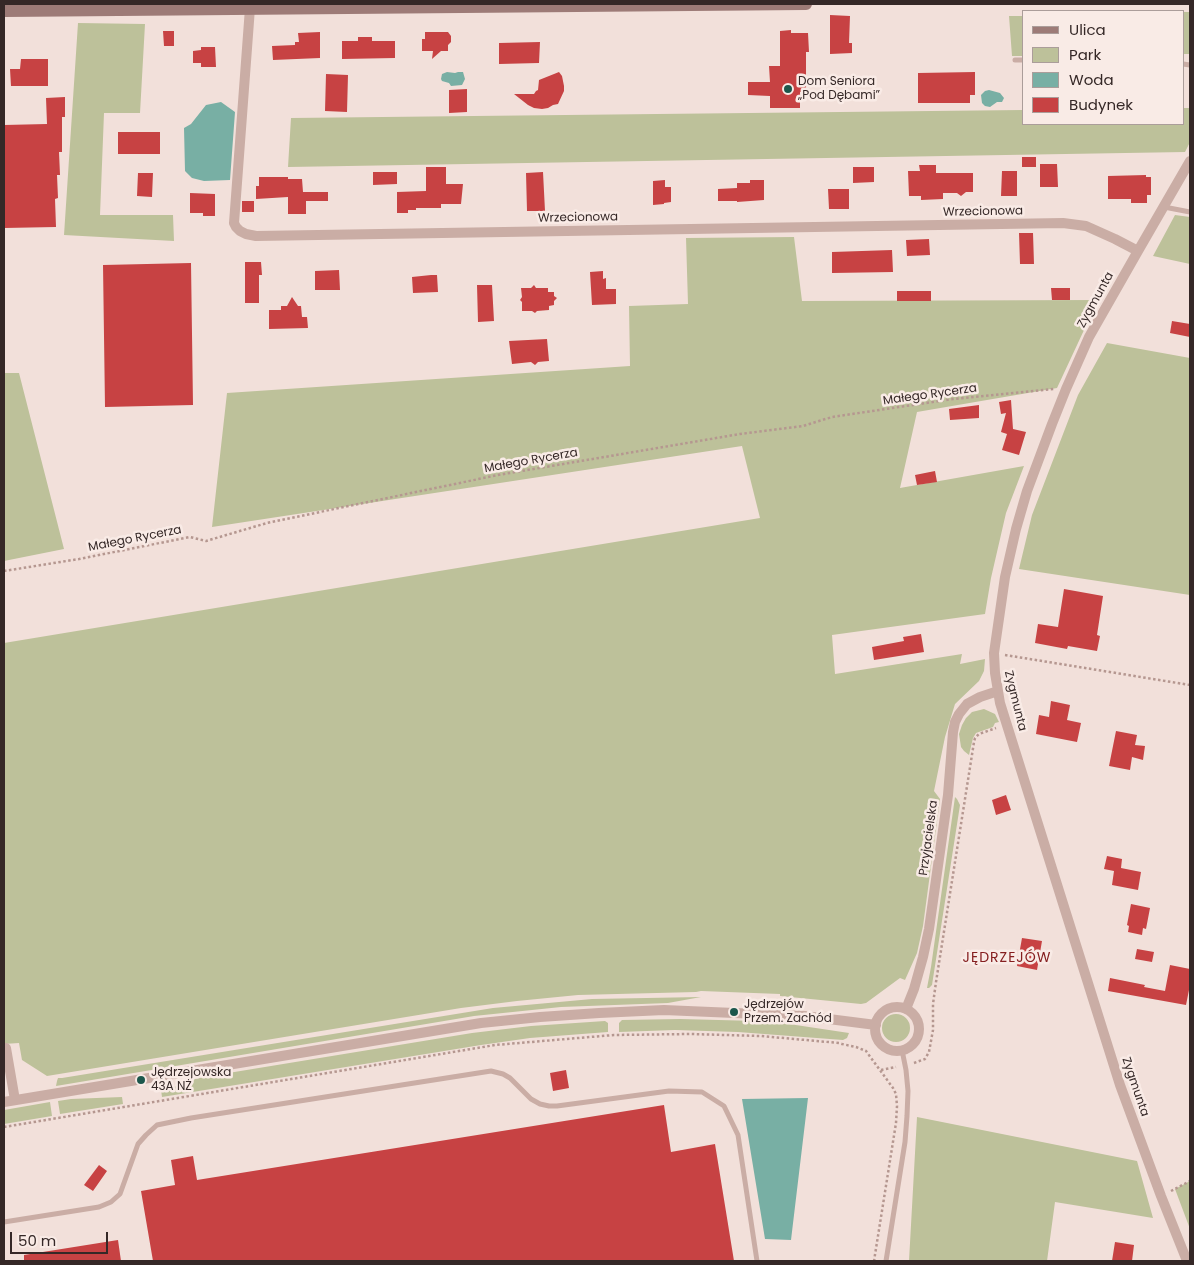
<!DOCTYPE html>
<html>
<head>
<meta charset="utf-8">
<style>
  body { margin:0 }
  #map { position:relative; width:1194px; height:1265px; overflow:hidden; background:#f2e0da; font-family:Poppins,sans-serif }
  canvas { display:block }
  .frame { position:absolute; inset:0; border:5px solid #352827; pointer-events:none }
  .legend { position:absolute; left:1022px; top:10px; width:162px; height:115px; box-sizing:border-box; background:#f9ebe6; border:1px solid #ab9d9a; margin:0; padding:6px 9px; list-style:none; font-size:15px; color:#352827 }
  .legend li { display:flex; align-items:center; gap:10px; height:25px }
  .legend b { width:25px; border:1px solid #ab9d9a }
  .scale { position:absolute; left:10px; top:1232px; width:98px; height:22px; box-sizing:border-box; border:2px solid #352827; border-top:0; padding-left:6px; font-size:15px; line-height:18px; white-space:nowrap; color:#352827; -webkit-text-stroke:4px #f9ebe6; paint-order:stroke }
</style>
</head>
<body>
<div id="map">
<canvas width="1194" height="1265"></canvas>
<div class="frame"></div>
<ul class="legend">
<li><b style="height:6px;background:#9d7b77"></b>Ulica</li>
<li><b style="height:14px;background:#bdc19a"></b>Park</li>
<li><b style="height:14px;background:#78afa4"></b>Woda</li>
<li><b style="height:14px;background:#c74243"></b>Budynek</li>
</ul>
<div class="scale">50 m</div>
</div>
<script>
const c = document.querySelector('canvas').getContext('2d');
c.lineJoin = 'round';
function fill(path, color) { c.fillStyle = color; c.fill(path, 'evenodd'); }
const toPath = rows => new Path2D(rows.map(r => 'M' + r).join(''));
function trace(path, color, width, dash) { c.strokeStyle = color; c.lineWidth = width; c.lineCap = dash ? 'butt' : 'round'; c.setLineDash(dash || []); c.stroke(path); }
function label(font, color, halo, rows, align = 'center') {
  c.font = font + ' Poppins,sans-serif'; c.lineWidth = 5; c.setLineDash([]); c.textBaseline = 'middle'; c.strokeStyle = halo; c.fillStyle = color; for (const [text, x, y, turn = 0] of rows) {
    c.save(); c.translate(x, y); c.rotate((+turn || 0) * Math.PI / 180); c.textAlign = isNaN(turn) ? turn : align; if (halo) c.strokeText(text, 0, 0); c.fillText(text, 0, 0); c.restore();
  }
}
fill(toPath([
  [1183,12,1190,12,1190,54,1183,54],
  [1009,16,1023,16,1023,56,1012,56],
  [78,23,145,24,140,113,104,113,100,215,173,215,174,241,64,235],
  [1183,108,1190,108,1190,142,1185,152,288,167,291,118,1023,110,1023,124,1183,124],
  [1175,215,1190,217,1190,264,1153,256],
  [794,237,802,301,1098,300,1057,388,917,412,900,488,1024,466,1006,513,991,578,985,614,832,635,835,674,962,654,960,664,985,659,984,671,979,681,955,704,945,737,934,791,940,799,923,926,917,953,905,980,900,978,866,1003,861,1004,780,996,780,994,701,991,696,992,578,995,517,1001,461,1008,47,1076,22,1060,19,1043,4,1044,4,643,760,518,742,446,212,527,227,393,630,366,629,306,688,304,686,238],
  [1107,343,1190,358,1190,595,1019,569,1032,515,1078,395],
  [4,373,19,373,64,549,4,561],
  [984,709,995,714,999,722,995,723,993,727,976,733,973,738,969,755,964,751,961,747,959,734,962,725,966,718,972,712],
  [955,797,957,799,960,805,932,985,929,988,927,988,931,967],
  [701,997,668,1003,561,1007,474,1016,56,1086,57,1081,58,1078,62,1078,493,1008,592,999],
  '882 1028a14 14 0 1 1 28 0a14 14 0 1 1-28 0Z',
  [680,1019,757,1021,789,1024,849,1033,847,1038,843,1040,738,1032,675,1030,619,1032,619,1023,622,1020],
  [605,1021,608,1023,608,1032,530,1038,481,1045,162,1097,161,1090,174,1087,187,1081,204,1077,472,1033,531,1026],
  [122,1097,123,1104,60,1114,58,1101,71,1099],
  [50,1102,52,1116,4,1124,4,1110],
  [917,1117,1137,1161,1153,1218,1055,1202,1047,1261,909,1261],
  [1190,1181,1190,1229,1175,1189]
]), '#bdc19a');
fill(toPath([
  [447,72,455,73,458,72,463,72,465,79,462,85,451,86,449,83,442,81,441,79,442,74],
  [989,90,1000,93,1004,98,1002,102,997,102,990,107,985,106,982,103,981,95,985,91],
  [221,102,235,112,230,180,204,181,192,178,185,171,184,128,191,124,206,105],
  [808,1098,791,1240,765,1239,742,1099]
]), '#78afa4');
fill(toPath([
  [830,15,850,16,849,43,852,43,852,53,830,54],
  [791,30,791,33,808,33,809,52,806,52,806,92,800,92,800,108,770,108,770,96,748,95,748,82,770,82,769,66,780,66,780,31],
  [163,31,174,31,174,46,164,46],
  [320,32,320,58,273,60,272,46,295,45,295,42,299,42,298,33],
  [425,32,448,32,451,36,451,42,448,45,448,51,441,51,432,59,433,51,422,51,422,39,425,39],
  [358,37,372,37,372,41,395,41,395,58,342,59,342,41,358,41],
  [540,42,539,63,499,64,499,43],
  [201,47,215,47,216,67,201,67,201,63,193,63,193,51,201,50],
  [21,59,48,59,48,86,11,86,10,69,20,69],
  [559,72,562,76,564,86,564,91,558,104,553,105,548,108,542,109,534,108,528,105,514,94,534,94,536,91,538,90,539,80],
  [975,72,975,95,970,95,970,103,918,103,918,73],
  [326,74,348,75,347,112,325,111],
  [467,89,467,112,449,113,449,90],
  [65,97,65,117,62,117,62,152,59,152,60,175,57,175,58,198,55,199,56,227,4,228,4,125,47,124,46,98],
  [118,132,160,132,160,154,118,154],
  [1022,157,1036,157,1036,167,1022,167],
  [1040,164,1057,164,1058,187,1040,187],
  [919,165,936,165,936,173,973,173,973,192,966,192,961,196,957,193,943,193,943,199,921,200,921,196,909,196,908,171,920,171],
  [426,167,446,167,446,184,463,184,461,204,441,204,441,208,416,208,416,210,408,210,408,213,397,213,397,192,426,191],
  [853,167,874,167,874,182,853,183],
  [1002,171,1017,171,1017,196,1001,196],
  [373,172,397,172,397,184,373,185],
  [543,172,545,211,527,211,526,173],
  [138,173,153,173,152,197,137,196],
  [1146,175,1146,177,1151,177,1151,195,1147,195,1147,203,1131,203,1131,199,1108,199,1108,176],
  [259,177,288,177,288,179,302,179,303,192,328,192,328,201,306,201,306,214,288,214,288,197,256,199,256,186,259,186],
  [665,180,665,187,671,187,671,202,664,203,664,204,653,205,653,181],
  [750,180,764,180,764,200,737,202,737,201,718,201,718,189,737,188,737,183,750,183],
  [828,189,849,189,849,209,829,209],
  [190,193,215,194,215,216,203,216,203,213,190,213],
  [242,201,254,201,254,212,242,212],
  [1019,233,1033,233,1034,264,1020,264],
  [929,239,930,255,907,256,906,240],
  [892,250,893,272,832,273,832,252],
  [245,262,261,262,262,275,259,275,259,303,245,303],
  [191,263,193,405,105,407,103,265],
  [339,270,340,290,315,290,315,271],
  [603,271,603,279,606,278,606,289,616,289,616,304,592,305,590,272],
  [431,275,437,275,438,292,413,293,412,277],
  [477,285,492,285,494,321,478,322],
  [534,285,536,288,548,288,548,292,554,292,554,296,557,298,554,301,554,305,549,306,549,310,537,311,535,313,532,311,522,311,522,302,520,300,522,297,521,288,531,288],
  [1051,288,1070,288,1070,300,1052,300],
  [897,291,931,291,931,301,897,301],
  [292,297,298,306,301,306,302,317,307,317,308,328,269,329,269,310,281,310,281,306,287,306],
  [1172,321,1190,324,1190,337,1170,333],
  [547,339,549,361,538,362,535,365,531,362,512,364,509,341],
  [1011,400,1013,429,1026,432,1019,455,1002,450,1007,434,1001,432,1006,413,1001,414,999,402],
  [979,405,979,418,950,420,949,409],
  [935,471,937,482,917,485,915,475],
  [1064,589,1103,596,1097,635,1100,636,1097,651,1068,646,1067,649,1035,643,1038,624,1058,627],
  [921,634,924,652,874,660,872,647,904,641,903,637],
  [1051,701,1070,705,1067,720,1081,723,1077,742,1036,734,1039,715,1049,717],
  [1116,731,1137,735,1135,745,1145,746,1143,760,1132,757,1130,770,1109,766],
  [1006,795,1011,810,996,815,992,800],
  [1107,856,1122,859,1121,868,1141,872,1138,890,1112,885,1114,871,1104,869],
  [1131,904,1150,908,1146,929,1143,928,1142,935,1128,932,1129,926,1127,925],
  [1022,938,1042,941,1037,970,1017,966],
  [1137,949,1154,952,1152,962,1135,959],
  [1170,965,1190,969,1190,985,1186,1005,1108,991,1110,978,1145,985,1144,987,1165,991],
  [566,1070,569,1088,553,1091,550,1073],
  [664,1105,671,1152,715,1144,734,1261,153,1261,141,1191,175,1185,171,1160,193,1156,197,1180],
  [99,1165,107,1171,93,1191,84,1185],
  [118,1240,121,1261,24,1261,24,1255],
  [1115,1242,1134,1245,1132,1261,1112,1261]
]), '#c74243');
trace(toPath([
  [4,571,79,559,190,537,206,541,267,523,498,475,740,434,803,426,832,417,953,399,1054,389],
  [1005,655,1190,685],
  [914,1063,925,1059,929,1052,933,1030,933,1004,936,982,974,742,975,738,979,734,996,728],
  [881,1070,896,1067],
  [4,1127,495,1045,614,1035,690,1034,761,1036,839,1043,842,1044,856,1047,866,1051,893,1088,896,1094,897,1106,896,1123,874,1261],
  [1171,1191,1190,1181]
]), '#b59790', 2.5, [2.5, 2.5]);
trace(toPath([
  [1015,60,1023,60],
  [1183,64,1190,65],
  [1164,207,1190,212],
  [4,1222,99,1207,111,1202,120,1194,138,1144,146,1135,157,1125,191,1118,491,1071,503,1074,510,1078,531,1099,540,1104,549,1106,557,1106,669,1091,702,1092,724,1106,738,1135,757,1261],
  [886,1261,905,1142,907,1116,908,1091,906,1070,902,1050]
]), '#caada5', 5);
trace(toPath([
  [250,8,234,223,236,227,240,231,246,234,256,236,1063,223,1086,226,1115,239,1138,251],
  '875 1029a22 22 0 1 1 44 0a22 22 0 1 1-44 0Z',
  [906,1009,914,989,923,957,929,929,948,795,953,732,955,722,959,714,967,704,980,697,998,691],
  [6,1048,15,1100],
  [4,1102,481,1023,540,1017,599,1013,664,1010,805,1016,876,1025],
  [1187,1261,1161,1196,1120,1085,1000,703,995,673,994,653,1005,577,1016,529,1027,491,1052,424,1066,389,1089,337,1138,251,1190,161]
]), '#caada5', 10);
trace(toPath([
  [4,11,806,4]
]), '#9d7b77', 12);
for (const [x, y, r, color] of [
  [788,89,5,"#1c574c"],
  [734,1012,5,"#1c574c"],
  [141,1080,5,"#1c574c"]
]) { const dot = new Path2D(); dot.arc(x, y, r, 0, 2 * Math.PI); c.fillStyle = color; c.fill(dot); trace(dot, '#f9ebe6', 2); }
label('12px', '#352827', '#f9ebe6', [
  ["Dom Seniora",798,82],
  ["„Pod Dębami”",798,96],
  ["Jędrzejów",744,1005],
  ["Przem. Zachód",744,1019],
  ["Jędrzejowska",151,1073],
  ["43A NŻ",151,1087]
], 'left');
label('12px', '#352827', '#f9ebe6', [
  ["Wrzecionowa",983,212,-1],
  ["Wrzecionowa",578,218,-1],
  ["Zygmunta",1096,300,-61],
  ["Małego Rycerza",930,395,-8],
  ["Małego Rycerza",531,461,-10],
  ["Małego Rycerza",135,539,-11],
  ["Zygmunta",1015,701,76],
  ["Przyjacielska",929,838,-82],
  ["Zygmunta",1135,1087,71]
]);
c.letterSpacing = '1px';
label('14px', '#851f20', '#f9ebe6', [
  ["JĘDRZEJÓW",1007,958]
]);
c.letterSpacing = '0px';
</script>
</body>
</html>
